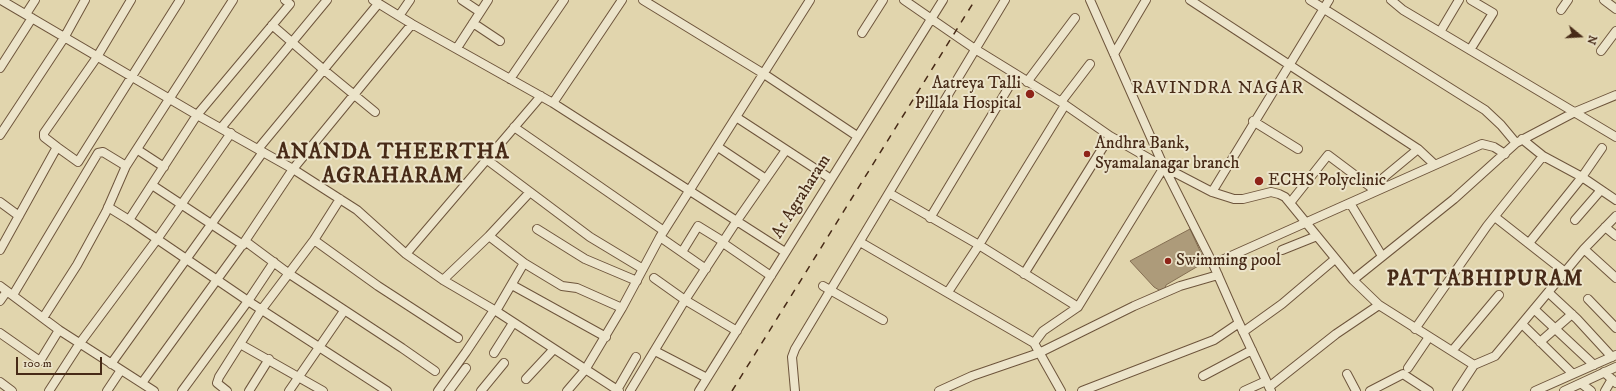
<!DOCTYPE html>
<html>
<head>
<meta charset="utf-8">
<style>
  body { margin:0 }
  #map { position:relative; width:1616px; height:391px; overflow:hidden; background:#e1d5ad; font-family:"IM FELL DW Pica",serif }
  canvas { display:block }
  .north { position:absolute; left:1560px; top:16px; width:40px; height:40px; -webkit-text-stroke:3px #ece4ca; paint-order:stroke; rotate:108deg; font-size:11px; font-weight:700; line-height:16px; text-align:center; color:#472a17 }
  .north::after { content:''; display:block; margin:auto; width:14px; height:18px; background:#472a17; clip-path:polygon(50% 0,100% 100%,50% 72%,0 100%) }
  .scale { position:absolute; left:16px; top:357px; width:86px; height:18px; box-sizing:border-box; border:2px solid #472a17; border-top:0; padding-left:5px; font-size:12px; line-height:14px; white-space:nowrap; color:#472a17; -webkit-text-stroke:3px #ece4ca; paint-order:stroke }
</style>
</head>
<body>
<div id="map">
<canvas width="1616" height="391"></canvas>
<div class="north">N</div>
<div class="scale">100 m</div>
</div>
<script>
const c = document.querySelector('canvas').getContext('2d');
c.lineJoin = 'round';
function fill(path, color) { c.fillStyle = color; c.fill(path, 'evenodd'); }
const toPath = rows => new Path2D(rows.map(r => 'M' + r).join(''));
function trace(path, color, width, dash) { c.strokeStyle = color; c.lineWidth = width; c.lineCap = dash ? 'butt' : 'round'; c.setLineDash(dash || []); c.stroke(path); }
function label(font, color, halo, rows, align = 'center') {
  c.font = font + ' "IM FELL DW Pica",serif'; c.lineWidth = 4; c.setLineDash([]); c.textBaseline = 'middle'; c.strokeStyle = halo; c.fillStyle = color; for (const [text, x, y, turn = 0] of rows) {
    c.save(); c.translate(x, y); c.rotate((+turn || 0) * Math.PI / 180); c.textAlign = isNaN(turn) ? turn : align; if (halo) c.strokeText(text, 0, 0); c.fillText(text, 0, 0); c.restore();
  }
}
const water = toPath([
  [1190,229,1205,262,1166,285,1164,293,1154,287,1130,261,1190,229]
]);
fill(water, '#ad9b7a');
trace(water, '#846e52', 1);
const minor = toPath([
  [1,0,197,115,293,169,357,210,406,254,443,280,496,311,619,391],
  [285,0,290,4,197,115,129,220,248,301,387,391],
  [373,0,412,24,553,103,785,252],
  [462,0,480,12],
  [643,0,764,74,857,136],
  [904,0,975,49,1061,102,1110,136,1164,167,1212,192,1234,199,1243,199,1271,192,1279,194,1285,197,1353,280,1379,305,1474,365],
  [1090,0,1164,167,1213,264,1239,323,1271,391],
  [1190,0,1418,149,1434,164],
  [1310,0,1485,110,1501,125,1516,143],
  [1391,0,1403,10,1616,137],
  [1604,0,1616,9],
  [1561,10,1568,0],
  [26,14,35,0],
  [399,16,410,0],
  [473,23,500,41],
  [272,25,324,70,375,112],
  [1440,32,1459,0],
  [862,33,883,0],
  [457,48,488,0],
  [1470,50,1493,13,1471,0],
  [1601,51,1616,31],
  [1114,54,1146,0],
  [0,68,32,18],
  [510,79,564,0],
  [1027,82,1075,18],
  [1061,102,1090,64],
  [553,103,622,0],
  [736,117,831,179],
  [1253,121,1298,149],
  [514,127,664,231],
  [221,128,327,0],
  [0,135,64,38,85,0],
  [1522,139,1543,156,1582,177,1616,200],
  [57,147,44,137,44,133,97,57,131,0],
  [718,147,766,179],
  [258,149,378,4],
  [138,150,164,167],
  [486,159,590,237,643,269],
  [152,185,243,245],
  [1371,188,1418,149],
  [1212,192,1329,0],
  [889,193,979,245,1078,307],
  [0,202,19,216],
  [1290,203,1328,155,1376,191],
  [1350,203,1382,256],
  [108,207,129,220],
  [1495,217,1565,272],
  [930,218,1016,75],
  [1575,220,1601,190],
  [1605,227,1616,236],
  [537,229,585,259,637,281],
  [489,236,524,263,562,286,577,288,622,308],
  [660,237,706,269],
  [314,240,378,286,458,338],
  [245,241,288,273,402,348,435,371],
  [860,242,1034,343],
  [723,243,771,276],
  [1529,243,1582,177,1602,148],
  [1584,249,1616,278],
  [0,250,57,147,78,162,180,0],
  [1282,250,1317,236],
  [682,252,698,226,724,242],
  [406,254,541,96],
  [1213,264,1482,144,1494,147,1505,154],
  [1024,274,1110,136],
  [654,278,685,300,737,331],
  [443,280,489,236,530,192],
  [1353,280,1454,199,1516,143,1575,112,1616,95],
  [512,285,606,337],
  [0,286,59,330,154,391],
  [823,286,883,320],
  [948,292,979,245,1065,105],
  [1549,293,1577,319,1612,357],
  [13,295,98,153,103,152,126,166],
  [1588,299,1616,328],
  [0,301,7,291],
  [1534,309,1594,365],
  [496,311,524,263],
  [43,318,77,265,106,212,126,166,233,0],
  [1522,324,1573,374],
  [1415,329,1487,226,1543,156],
  [1243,332,1282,304,1335,259],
  [0,333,40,361,59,330],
  [1540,342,1572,314],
  [240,344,323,391],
  [655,351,707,378],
  [1452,351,1499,295],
  [494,353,513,323],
  [111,364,263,152],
  [1408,368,1429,337],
  [1604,372,1616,383],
  [1347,374,1356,391],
  [1203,376,1252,350],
  [526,379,553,350],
  [0,382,12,391],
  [142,383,245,241,293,169,412,24],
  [1582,384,1591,391],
  [1269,387,1336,334,1379,305],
  [617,390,636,357],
  [49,391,80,343,158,238,231,133],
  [107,391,121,370],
  [182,391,248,301,274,262],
  [227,391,217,383,219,377,262,309,314,240,340,199],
  [249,391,269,359],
  [289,391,344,311],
  [438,391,466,352,494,310],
  [449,391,466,368],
  [481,391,504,363],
  [567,391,585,370,622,308,660,237,810,0],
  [630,391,685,300,736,222,786,150],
  [699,391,943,0],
  [795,391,792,357,795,349,1005,0],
  [939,391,972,376,1039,353,1134,306,1180,286,1218,275],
  [1061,391,1034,343,1043,331,1078,307,1164,167],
  [1082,391,1214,340,1239,323],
  [1244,391,1266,381],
  [1370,391,1403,374,1429,391],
  [1457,391,1474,365,1495,356,1584,249,1616,216],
  [1535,391,1616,355],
  [1564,391,1616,367],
  [1605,391,1612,379]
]);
trace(minor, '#6e553c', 10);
trace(minor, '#ece4ca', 8);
trace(toPath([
  [732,391,975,0]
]), '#472a17', 1.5, [7, 7]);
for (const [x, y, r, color] of [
  [1030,94,5,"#8f2418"],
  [1087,154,4,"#8f2418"],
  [1259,181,5,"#8f2418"],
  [1168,261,4,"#8f2418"]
]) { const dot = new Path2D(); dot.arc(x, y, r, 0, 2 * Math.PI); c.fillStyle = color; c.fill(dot); trace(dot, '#ece4ca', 1.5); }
label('17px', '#472a17', '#ece4ca', [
  ["Aatreya Talli",1021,84,"right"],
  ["Pillala Hospital",1021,104,"right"],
  ["Andhra Bank,",1095,144],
  ["Syamalanagar branch",1095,164],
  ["ECHS Polyclinic",1268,181],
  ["Swimming pool",1176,261]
], 'left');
label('17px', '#472a17', '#ece4ca', [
  ["At Agraharam",802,197,-58]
]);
c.letterSpacing = '1px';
label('18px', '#472a17', '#ece4ca', [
  ["RAVINDRA NAGAR",1218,89]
]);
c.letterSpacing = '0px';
c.letterSpacing = '1px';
label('bold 21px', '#472a17', '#ece4ca', [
  ["ANANDA THEERTHA",393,154],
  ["AGRAHARAM",393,178],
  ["PATTABHIPURAM",1485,281]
]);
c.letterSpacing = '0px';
</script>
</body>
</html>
